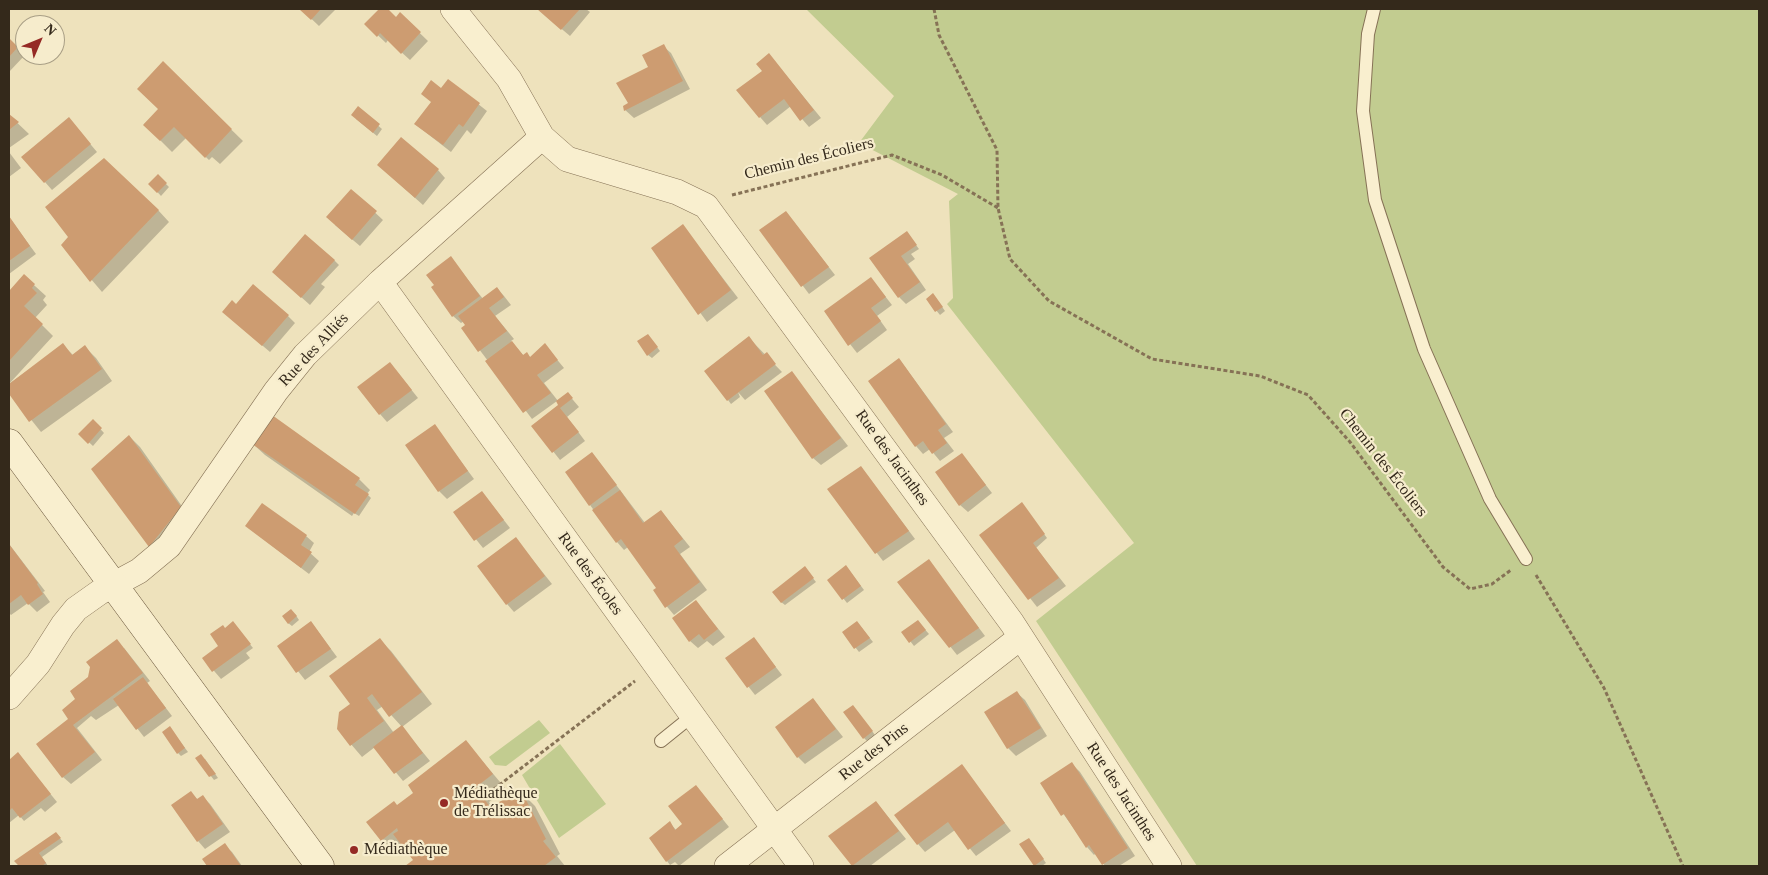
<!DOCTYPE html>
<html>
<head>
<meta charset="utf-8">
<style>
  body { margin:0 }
  #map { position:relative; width:1768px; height:875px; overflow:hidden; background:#eee2bc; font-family:Georgia,serif }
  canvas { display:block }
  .frame { position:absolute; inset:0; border:10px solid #34291b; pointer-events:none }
  .north { position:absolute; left:15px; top:15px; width:50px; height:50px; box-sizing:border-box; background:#f6eccc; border:1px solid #a89e85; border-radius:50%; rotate:45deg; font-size:14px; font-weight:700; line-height:20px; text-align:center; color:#34291b }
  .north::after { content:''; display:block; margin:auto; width:18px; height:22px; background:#952a25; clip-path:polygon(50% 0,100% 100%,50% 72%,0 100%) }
</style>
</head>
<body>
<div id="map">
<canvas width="1768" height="875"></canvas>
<div class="frame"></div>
<div class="north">N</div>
</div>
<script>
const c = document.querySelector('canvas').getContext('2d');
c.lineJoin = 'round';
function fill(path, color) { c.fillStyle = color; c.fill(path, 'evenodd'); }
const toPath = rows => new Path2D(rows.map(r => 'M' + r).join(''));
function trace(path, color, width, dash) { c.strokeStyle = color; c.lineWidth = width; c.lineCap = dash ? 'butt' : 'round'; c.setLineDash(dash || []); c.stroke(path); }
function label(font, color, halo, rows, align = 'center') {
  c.font = font + ' Georgia,serif'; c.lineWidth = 4.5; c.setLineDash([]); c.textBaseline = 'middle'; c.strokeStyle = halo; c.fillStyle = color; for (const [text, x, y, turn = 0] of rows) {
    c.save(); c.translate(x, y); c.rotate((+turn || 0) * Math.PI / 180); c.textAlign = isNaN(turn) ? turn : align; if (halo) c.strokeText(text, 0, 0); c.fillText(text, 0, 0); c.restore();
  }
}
fill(toPath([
  [806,9,1759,9,1759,866,1197,866,1036,621,1134,543,947,304,953,298,949,201,958,194,859,143,894,96],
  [539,720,550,733,506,766,495,765,489,757],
  [560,744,606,804,559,838,522,775]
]), '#c2cc90');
fill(toPath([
  [301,9,336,9,319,26],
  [380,9,386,9,396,19,400,14,428,41,410,60,388,40,386,43,366,24],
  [538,9,586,9,590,12,570,36],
  [9,40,25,55,9,72],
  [663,46,671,53,690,89,634,118,624,109,630,103],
  [163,63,243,141,220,164,212,157,209,160,186,138,172,152,144,124,160,109],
  [776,63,821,118,809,127,791,106,767,125,760,117],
  [449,81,487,111,471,134,467,130,451,152,415,124],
  [358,108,382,129,377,136,356,119],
  [9,115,29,134,9,148],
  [76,127,97,152,52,190,23,157],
  [9,152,21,168,9,177],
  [438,170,445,178,423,205,386,172],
  [158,176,169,187,161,196,150,184],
  [352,191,383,220,360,246,335,225],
  [158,210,169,222,102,292,62,245],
  [786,212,835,275,809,294,761,230],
  [9,217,36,254,9,274],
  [683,226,738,298,707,322,653,248],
  [910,237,919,249,911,254,915,259,908,264,926,290,906,304,899,297,898,239],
  [451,258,483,299,497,288,504,296,511,305,495,316,514,339,511,341,524,356,527,354,531,358,545,345,564,368,544,383,558,401,568,394,579,407,567,417,585,441,560,460,533,426,559,405,557,401,532,419,463,328,467,325,464,321,461,323,453,316],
  [334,260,339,265,321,284,325,287,310,305,281,279],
  [24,276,46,296,43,300,47,305,35,318,53,336,9,384,63,345,73,355,85,347,96,358,112,381,41,432,9,392,9,292],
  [871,278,892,305,877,316,887,330,857,353,825,312],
  [936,298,945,311,940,315,927,299],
  [236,306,288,316,295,323,270,352,223,312],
  [749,338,782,372,745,400,738,392,740,397,731,404,728,400],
  [651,339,660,351,652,358,648,355],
  [899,359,953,432,944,438,954,451,940,461,930,449,923,454,916,446],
  [390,363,418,398,387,422,380,414],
  [792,373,848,446,821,465,813,458],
  [93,421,104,433,93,446,80,434],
  [434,425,474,479,447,499,439,491],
  [129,436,140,447,191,519,150,546],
  [253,444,359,479,370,490,367,494,371,498,359,516,354,513,352,516,265,455],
  [592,453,645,523,661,511,690,547,680,554,707,590,674,615,654,591,658,588,628,547,624,550,617,542,590,505],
  [962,454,992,493,968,512,960,505],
  [861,467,915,539,883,561,829,490],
  [482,492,510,528,483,548,454,512],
  [1025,508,1047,538,1036,548,1066,586,1037,607,981,535],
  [246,526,306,536,314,543,309,552,319,561,309,574],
  [516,539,552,584,514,612,507,604],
  [9,544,45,591,43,592,50,602,37,612,28,603,11,615,9,613],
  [929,561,985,636,957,655,899,582],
  [849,570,864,590,847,603,829,580],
  [808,572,816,582,785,605,781,602],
  [696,602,725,637,713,646,707,641,698,648,690,641],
  [295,614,299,620,292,626,288,623],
  [311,622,337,657,305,680,278,646],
  [857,622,873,642,859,652,844,633],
  [233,623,253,648,246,653,250,658,221,679,203,658,220,646,225,629],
  [921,625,929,634,914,646,903,632],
  [754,639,782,675,755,695,727,659],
  [380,640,391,651,432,704,402,727,430,761,403,781,375,747,362,757,338,729,352,704],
  [383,706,402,727,394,733,377,710],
  [124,648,150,681,147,683,172,716,144,737,119,705,96,720,91,716,77,728,102,760,71,784,63,777,70,719,75,701],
  [1017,693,1025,700,1047,736,1016,756,1008,748,986,712],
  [813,699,843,737,805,764,798,757],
  [856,710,875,735,867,741,864,738],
  [173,732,188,752,181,756,178,753],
  [466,742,506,789,489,802,492,807,521,792,535,806,560,854,557,856,565,866,407,866,415,860,405,847,396,854,382,840,398,807,415,793],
  [18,754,57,802,45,812,41,808,24,821,19,815,9,823,9,761],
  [197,758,205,759,218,778,214,780],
  [1072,764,1080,772,1135,856,1119,866,1105,866,1096,853,1094,855,1087,847,1042,784],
  [961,765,1011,831,976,856,955,830,925,852,918,844],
  [696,786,729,827,679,866,675,862,670,865,667,861,670,823,676,830,684,824],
  [190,792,198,800,203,797,210,804,230,832,205,849,198,841],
  [876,802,906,839,870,866,853,866,830,836],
  [59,837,63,842,42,857,48,866,19,866,16,862],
  [1032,843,1046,863,1042,866,1035,865,1021,844],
  [224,845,232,852,242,866,208,866,204,859]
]), '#0003');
fill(toPath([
  [299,9,321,9,311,20],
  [379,9,388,9,396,17,400,12,421,32,401,54,380,33,377,37,364,24],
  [537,9,580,9,561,30],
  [9,38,18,47,9,57],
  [664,44,683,81,624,111,623,106,628,103,616,83,648,67,642,55],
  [769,53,814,110,800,121,784,99,759,118,736,90,762,71,756,64],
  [163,61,232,129,205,158,174,127,160,141,143,125,158,109,137,89],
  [448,79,480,103,463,127,459,124,443,145,414,124,431,102,421,94,431,80,441,88],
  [358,106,380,124,373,133,351,115],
  [9,114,19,122,9,130],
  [69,117,91,144,44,183,21,157],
  [401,137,439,169,415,198,377,165],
  [104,158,159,210,90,282,61,245,68,237,45,207],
  [158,174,167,183,157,193,148,184],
  [351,189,377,211,352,240,326,217],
  [786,211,829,267,801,287,759,230],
  [9,216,30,246,9,261],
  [683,224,731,290,698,315,651,248],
  [907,231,917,245,901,256,920,282,898,298,869,258],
  [305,234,335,260,301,298,272,272],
  [451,256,480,296,452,317,431,287,434,285,426,275],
  [24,274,35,284,32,288,37,293,24,306,43,324,9,361,9,291],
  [871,277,886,297,871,308,881,321,848,346,824,311],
  [253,284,289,315,262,346,222,312,232,300,236,304],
  [497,287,504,297,489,308,507,331,478,352,461,328,465,325,458,316],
  [933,293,943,307,935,312,926,299],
  [648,334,658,347,647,356,637,341],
  [749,336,763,355,767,352,776,364,727,401,704,371],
  [512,341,523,355,527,352,530,357,545,343,558,360,537,375,551,393,523,413,485,361],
  [63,343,72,355,85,345,102,369,29,422,9,394,9,384],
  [899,358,946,424,938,430,947,443,932,454,923,441,915,447,868,381],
  [390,362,412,390,379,415,357,387],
  [792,371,841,438,812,459,764,391],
  [568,392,573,398,560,408,579,432,552,453,531,426,558,405,556,401],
  [272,415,360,478,355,485,369,494,355,514,252,444],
  [93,419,102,428,88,444,78,434],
  [435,424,468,471,438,492,405,445],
  [129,435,181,507,149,547,91,469],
  [592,452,617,485,589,506,565,472],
  [962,453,986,485,959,506,935,472],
  [861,466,909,531,875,554,827,489],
  [620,490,643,523,661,510,683,539,674,546,700,582,665,608,653,590,656,588,621,539,616,543,592,510],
  [482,491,504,520,474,541,453,512],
  [1022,502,1045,534,1033,543,1059,578,1028,600,979,535],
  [262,503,307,535,301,545,312,552,301,568,245,526],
  [516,537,545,576,506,605,477,566],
  [9,544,38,583,37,584,43,594,28,605,21,595,9,604],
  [929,559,979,628,949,648,897,582],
  [846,565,861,586,842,600,827,580],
  [805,566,814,578,781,603,772,592],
  [696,600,718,629,704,640,699,634,689,642,672,618],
  [291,609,297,616,288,624,282,616],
  [918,620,926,630,909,643,901,632],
  [233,621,251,644,212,672,202,658,218,646,210,634,223,625,225,628],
  [311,621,331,649,296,673,277,646],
  [857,621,870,638,854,649,842,632],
  [754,637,776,667,747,688,725,658],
  [380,638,422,692,389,717,372,694,367,698,384,721,350,746,337,729,339,712,350,704,329,676],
  [117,639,143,673,73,725,95,752,62,778,36,744,68,719,62,710,75,699,70,691,88,677,90,667,86,662],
  [143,677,166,708,136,730,113,699],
  [1017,691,1041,728,1007,749,984,712],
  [813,698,836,729,797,758,775,727],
  [853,705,873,731,863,739,843,712],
  [402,725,423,753,394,774,373,747],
  [170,726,185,748,177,754,162,732],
  [466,740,493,774,476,787,490,807,521,790,546,839,543,841,556,857,544,866,405,866,413,860,393,834,398,831,397,828,381,841,366,822,394,801,397,805,413,793,408,785],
  [18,752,51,794,20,818,12,808,9,811,9,760],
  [201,754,216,774,209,777,195,758],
  [1072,762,1128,848,1102,865,1089,845,1086,848,1064,814,1061,816,1040,783],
  [962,764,1005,823,968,850,948,822,917,845,894,815],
  [696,785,723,819,666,862,649,838,670,821,675,830,682,824,668,806],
  [191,791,197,799,203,795,223,824,197,842,171,805],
  [876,801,899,831,852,866,828,836],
  [56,832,61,838,39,853,46,863,42,866,19,866,14,861],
  [1029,838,1044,859,1034,866,1019,844],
  [225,843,241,866,207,866,202,859]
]), '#cd9c71');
const lane = toPath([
  [1374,9,1368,34,1363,111,1375,200,1424,349,1490,499,1526,559],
  [661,741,692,716]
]);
const street = toPath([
  [453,9,509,79,542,137,567,159,677,192,706,206,1012,623,1169,866],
  [380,282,801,866],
  [9,697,38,664,63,625,76,609,100,592,139,571,169,546,276,391,305,355,380,282,542,137],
  [727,866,1021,637]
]);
const secondary = toPath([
  [9,443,320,866]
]);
trace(lane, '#867256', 14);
trace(street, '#867256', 26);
trace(secondary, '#675339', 29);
trace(toPath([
  [934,9,939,35,997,150,998,208,1010,259,1049,301,1152,359,1260,376,1308,395,1350,442,1443,567,1470,589,1492,584,1511,570],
  [732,195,892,155,942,175,998,208],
  [1536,575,1604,688,1683,866],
  [494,789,635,681]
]), '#867256', 3, [4, 2.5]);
trace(lane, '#f9efcf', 12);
trace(street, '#f9efcf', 25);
trace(secondary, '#f9efcf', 28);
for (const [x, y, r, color] of [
  [444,803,5,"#952a25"],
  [354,850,5,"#952a25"]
]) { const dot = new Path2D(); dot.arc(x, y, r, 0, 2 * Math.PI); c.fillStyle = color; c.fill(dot); trace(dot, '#f6eccc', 2); }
label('16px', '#34291b', '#f6eccc', [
  ["Chemin des Écoliers",809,159,-14],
  ["Rue des Alliés",314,350,-47],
  ["Rue des Jacinthes",892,458,54],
  ["Chemin des Écoliers",1383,463,52],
  ["Rue des Écoles",590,574,54],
  ["Rue des Pins",874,752,-38],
  ["Rue des Jacinthes",1121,792,57]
]);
label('16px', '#34291b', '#f6eccc', [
  ["Médiathèque",454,794],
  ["de Trélissac",454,812],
  ["Médiathèque",364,850]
], 'left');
</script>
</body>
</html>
